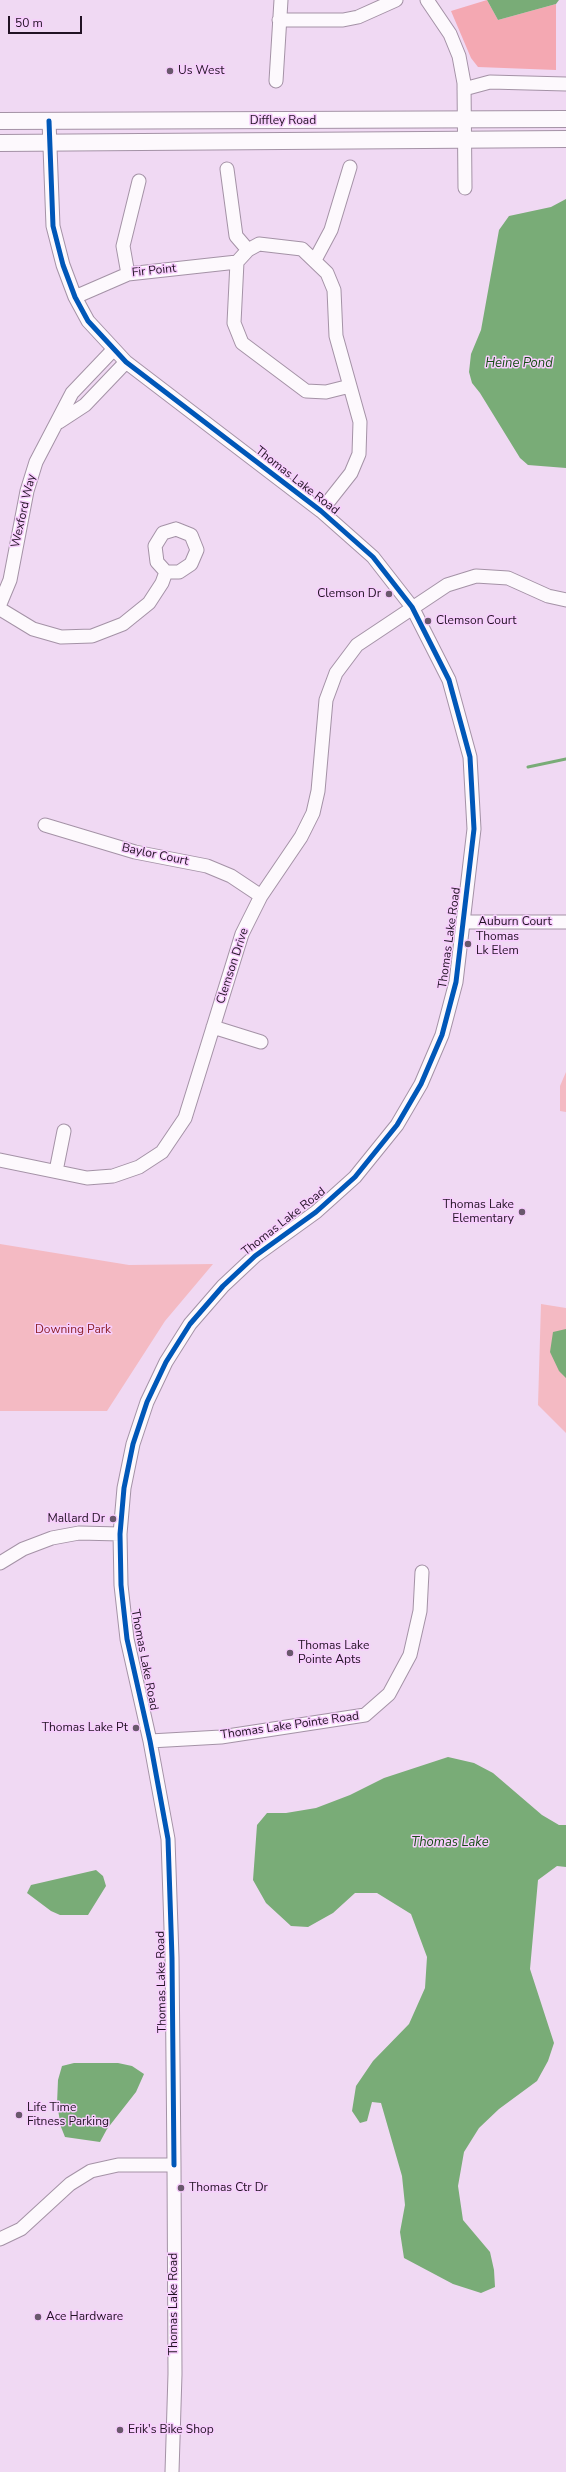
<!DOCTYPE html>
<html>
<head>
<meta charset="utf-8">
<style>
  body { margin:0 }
  #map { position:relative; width:566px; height:2472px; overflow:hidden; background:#f0d9f3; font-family:"Nunito Sans",sans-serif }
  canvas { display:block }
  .scale { position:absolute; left:8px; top:16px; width:74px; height:18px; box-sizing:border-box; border:2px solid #211223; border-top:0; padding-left:5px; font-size:12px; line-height:14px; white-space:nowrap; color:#211223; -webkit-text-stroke:3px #f8cefe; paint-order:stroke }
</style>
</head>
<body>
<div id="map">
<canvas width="566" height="2472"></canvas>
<div class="scale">50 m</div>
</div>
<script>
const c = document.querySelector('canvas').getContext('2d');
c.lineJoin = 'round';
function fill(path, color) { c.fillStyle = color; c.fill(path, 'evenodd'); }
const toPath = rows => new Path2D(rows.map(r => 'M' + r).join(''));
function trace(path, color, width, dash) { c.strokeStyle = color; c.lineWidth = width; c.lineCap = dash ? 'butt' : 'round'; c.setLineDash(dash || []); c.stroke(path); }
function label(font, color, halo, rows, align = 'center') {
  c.font = font + ' "Nunito Sans",sans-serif'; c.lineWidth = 3; c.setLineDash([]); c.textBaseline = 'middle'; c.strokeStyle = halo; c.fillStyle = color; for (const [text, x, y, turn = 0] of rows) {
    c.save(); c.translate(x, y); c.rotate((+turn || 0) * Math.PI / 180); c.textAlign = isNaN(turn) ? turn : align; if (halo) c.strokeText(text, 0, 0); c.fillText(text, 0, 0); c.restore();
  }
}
fill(toPath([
  [566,1072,566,1112,560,1111,560,1086],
  [0,1244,129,1265,213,1264,165,1321,107,1411,0,1411],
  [541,1304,566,1308,566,1433,538,1405]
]), '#f4bac3');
fill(toPath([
  [487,0,498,20,556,4,556,70,478,67,471,58,451,11]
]), '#f4a8b2');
fill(toPath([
  [487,0,559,0,556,4,498,20],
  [566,199,566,468,528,465,520,458,480,393,472,383,469,372,471,354,481,330,499,230,509,216,551,207],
  [566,1329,566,1378,559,1371,550,1352,553,1332],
  [448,1757,474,1763,493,1773,542,1815,559,1825,566,1825,566,1867,557,1866,538,1880,530,1969,554,2043,548,2061,537,2081,499,2109,479,2128,464,2152,458,2186,463,2220,490,2252,494,2270,495,2287,481,2293,453,2284,404,2258,400,2232,405,2205,402,2176,381,2103,372,2102,367,2121,360,2123,352,2111,356,2086,373,2061,409,2024,425,1988,427,1957,411,1914,377,1893,355,1893,333,1913,308,1927,291,1926,266,1903,253,1880,257,1825,267,1813,286,1813,316,1808,350,1795,384,1778],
  [96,1870,103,1876,106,1886,88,1915,60,1915,51,1911,27,1893,31,1885],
  [74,2063,118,2063,132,2066,144,2074,136,2092,107,2129,100,2142,65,2137,61,2127,57,2104,58,2080,62,2066]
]), '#79ac77');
trace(toPath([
  [528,767,566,759]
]), '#79ac77', 3);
const minor = toPath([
  [427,0,450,34,459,56,464,83,465,188],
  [279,20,343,20,358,17,396,0],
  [276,81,281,0],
  [464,89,490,82,566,84],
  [49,121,53,226,63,265,75,297,88,321,126,362,321,511,373,557,412,607,449,680,470,757,474,829,456,982,442,1035,421,1084,397,1125,355,1177,316,1212,255,1256,223,1286,190,1324,166,1362,147,1402,133,1444,124,1488,120,1534,121,1585,127,1639,150,1741,168,1839,172,1958,174,2165,175,2374,172,2472],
  [227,169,236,236,248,250],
  [315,260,331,230,350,167],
  [128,274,123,246,139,181],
  [75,297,128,274,237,262],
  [59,422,85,405,126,362],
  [321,511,351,473,359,454,360,422,336,336,334,290,327,273,302,249,259,244,248,250,237,262,234,323,242,343,306,391,326,392,350,386],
  [176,529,191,535,197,550,191,564,179,572,166,572,157,562,155,546,163,533,176,529],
  [0,604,10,580,27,491,36,462,72,393,113,350],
  [0,609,33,629,61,637,92,636,123,624,149,603,162,583,166,572],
  [45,825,135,852,207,866,231,876,261,896],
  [464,922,566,922],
  [213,1027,261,1042],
  [0,1160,87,1178,113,1176,139,1167,162,1152,185,1118,242,934,261,896,301,837,313,813,318,791,326,700,336,673,357,645,447,585,476,576,508,578,548,596,566,600],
  [56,1171,64,1131],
  [0,1563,23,1549,52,1538,79,1533,120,1534],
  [150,1741,221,1737,365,1715,389,1694,410,1655,420,1611,422,1572],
  [0,2239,21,2229,70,2184,91,2171,118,2165,174,2165]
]);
const major = toPath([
  [0,121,566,119],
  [0,143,566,139]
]);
trace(minor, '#a492a6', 15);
trace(major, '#a492a6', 18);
trace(minor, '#fdf9fd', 13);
trace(major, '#fdf9fd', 16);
trace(toPath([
  [49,121,53,226,63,265,75,297,88,321,126,362,321,511,373,557,412,607,449,680,470,757,474,829,456,982,442,1035,421,1084,397,1125,355,1177,316,1212,255,1256,223,1286,190,1324,166,1362,147,1402,133,1444,124,1488,120,1534,121,1585,127,1639,150,1741,168,1839,172,1958,174,2165]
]), '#0057b8', 5);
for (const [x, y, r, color] of [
  [170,71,4,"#69586c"],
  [389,594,4,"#69586c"],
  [428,621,4,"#69586c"],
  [468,944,4,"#69586c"],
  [522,1212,4,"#69586c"],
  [113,1519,4,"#69586c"],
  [290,1653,4,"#69586c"],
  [136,1728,4,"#69586c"],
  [19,2115,4,"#69586c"],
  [181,2188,4,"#69586c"],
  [38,2317,4,"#69586c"],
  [120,2430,4,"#69586c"]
]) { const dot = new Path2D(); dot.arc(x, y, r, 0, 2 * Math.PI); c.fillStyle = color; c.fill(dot); trace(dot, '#f8cefe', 1.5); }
label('12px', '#211223', '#f8cefe', [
  ["Us West",178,71],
  ["Clemson Dr",381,594,"right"],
  ["Clemson Court",436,621],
  ["Thomas",476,937],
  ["Lk Elem",476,951],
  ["Thomas Lake",514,1205,"right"],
  ["Elementary",514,1219,"right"],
  ["Mallard Dr",105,1519,"right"],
  ["Thomas Lake",298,1646],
  ["Pointe Apts",298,1660],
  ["Thomas Lake Pt",128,1728,"right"],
  ["Life Time",27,2108],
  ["Fitness Parking",27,2122],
  ["Thomas Ctr Dr",189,2188],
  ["Ace Hardware",46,2317],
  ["Erik's Bike Shop",128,2430]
], 'left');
label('12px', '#211223', '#f8cefe', [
  ["Diffley Road",283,121],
  ["Fir Point",154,271,-6],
  ["Thomas Lake Road",297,481,38],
  ["Wexford Way",24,511,-77],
  ["Baylor Court",155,855,12],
  ["Auburn Court",515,922],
  ["Thomas Lake Road",450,938,-82],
  ["Clemson Drive",233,966,-72],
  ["Thomas Lake Road",284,1222,-38],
  ["Thomas Lake Road",144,1660,79],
  ["Thomas Lake Pointe Road",290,1726,-8],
  ["Thomas Lake Road",162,1982,-91],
  ["Thomas Lake Road",174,2304,-90]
]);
label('12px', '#8c2228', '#f8cefe', [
  ["Downing Park",73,1330]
]);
label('italic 13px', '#174f15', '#f8cefe', [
  ["Heine Pond",519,364],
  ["Thomas Lake",450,1843]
]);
</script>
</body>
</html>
